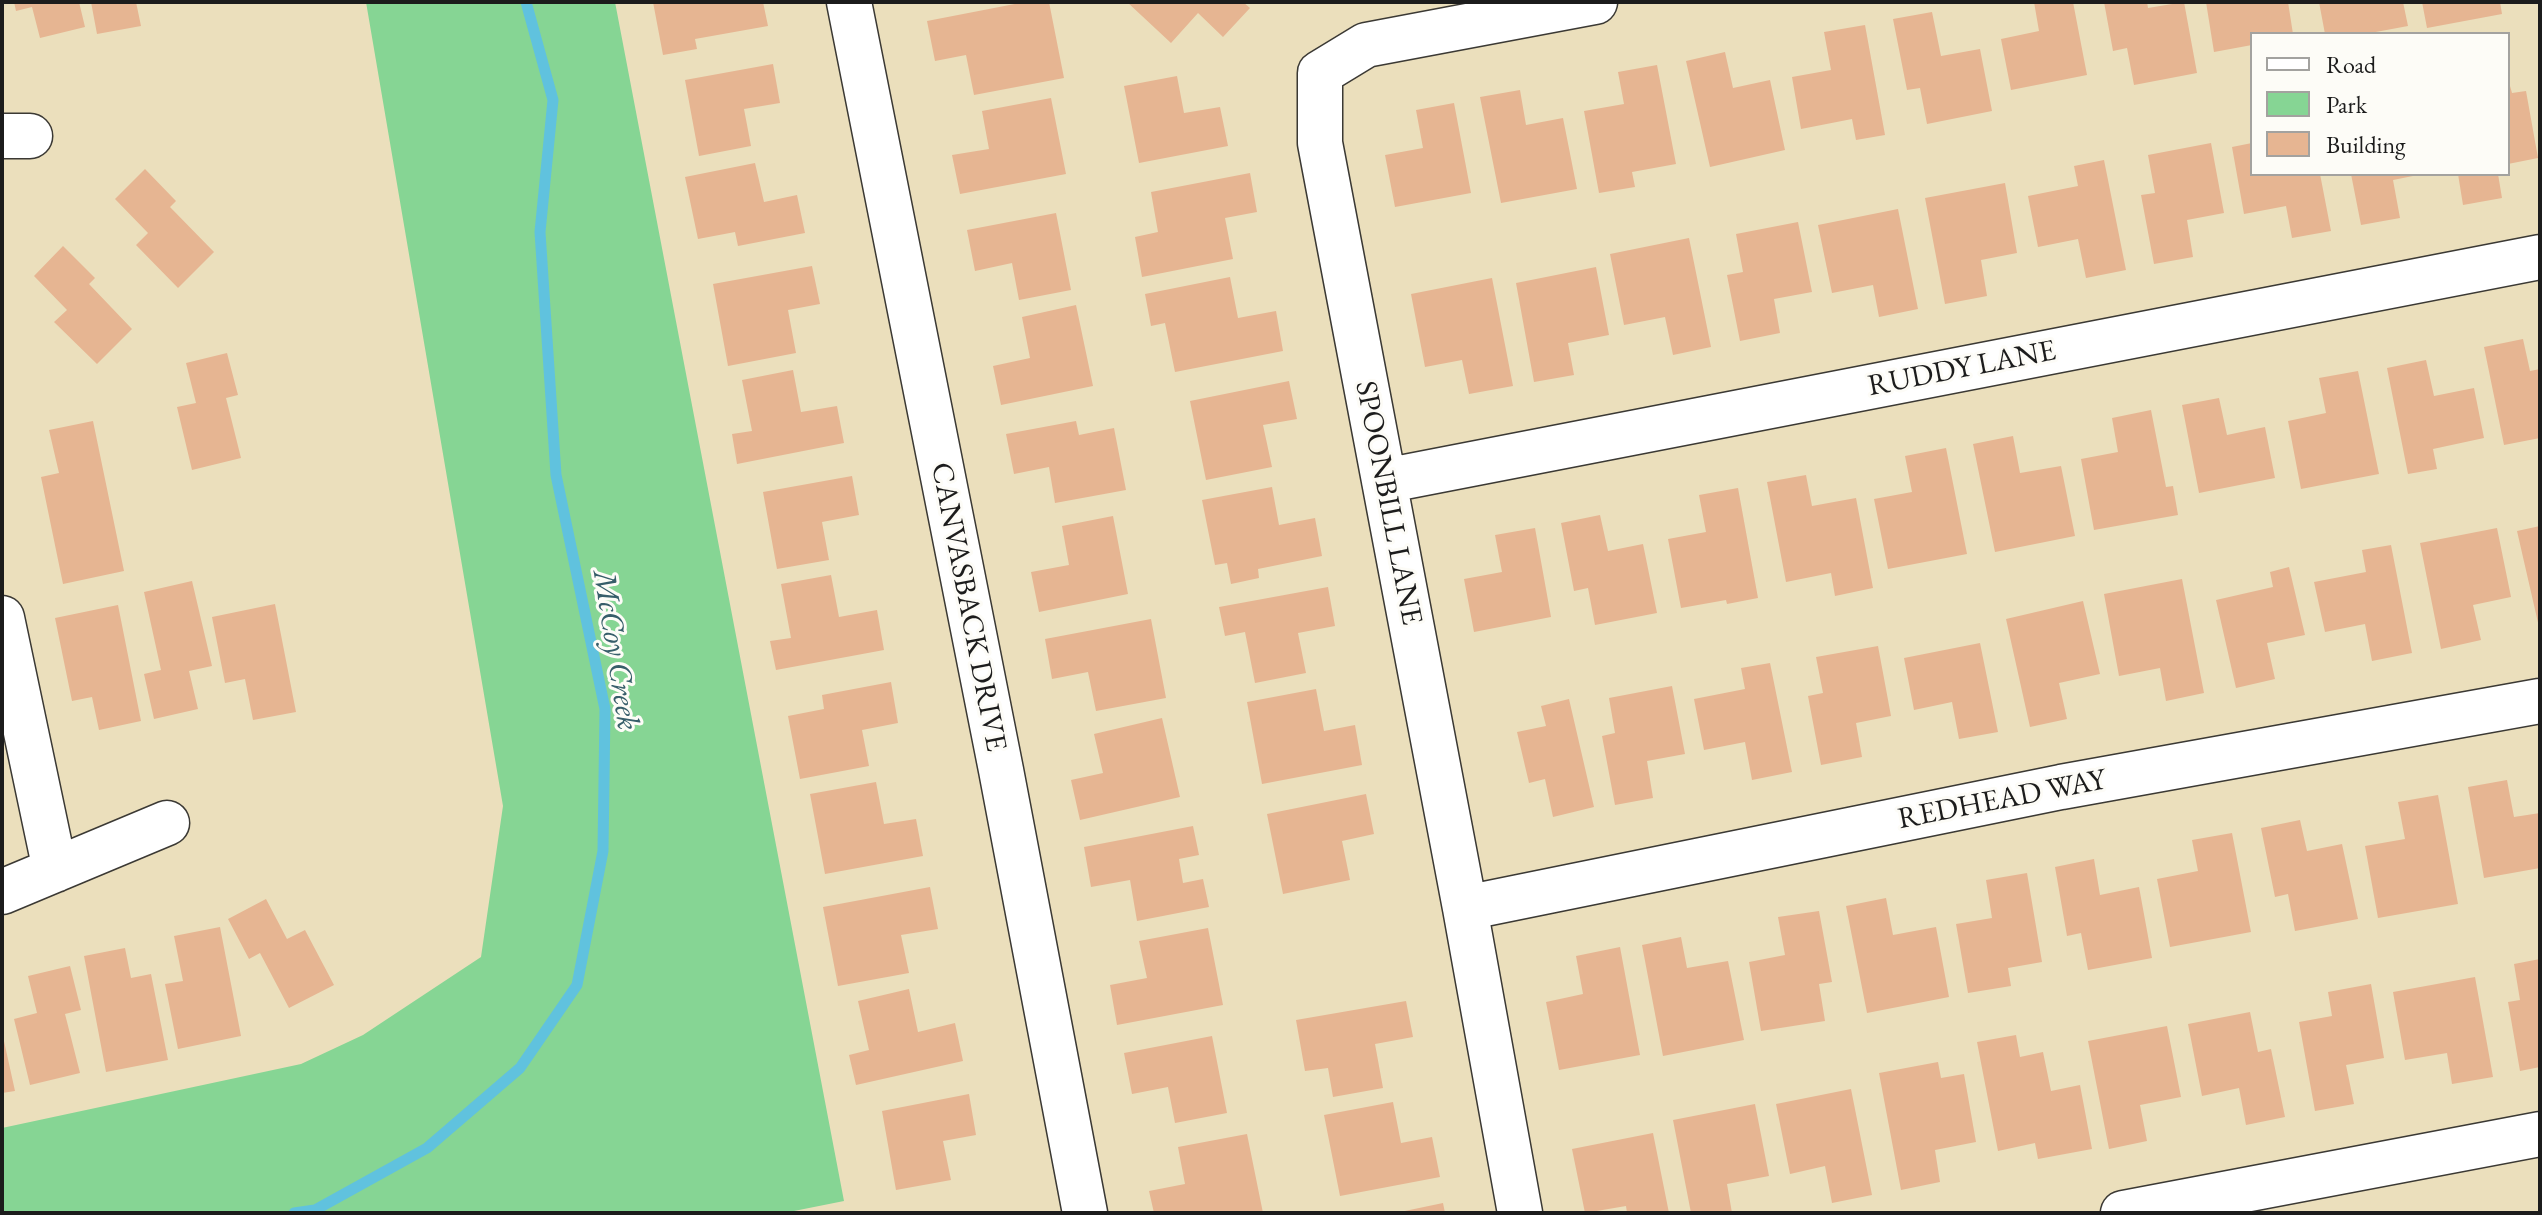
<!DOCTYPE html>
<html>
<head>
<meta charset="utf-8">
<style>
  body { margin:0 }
  #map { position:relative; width:2542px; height:1215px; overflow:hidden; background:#ebdfbc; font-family:"EB Garamond",serif }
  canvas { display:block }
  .frame { position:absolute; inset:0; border:4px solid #1c1c1c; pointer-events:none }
  .legend { position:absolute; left:2250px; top:32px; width:260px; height:144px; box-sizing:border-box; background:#fdfcf7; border:2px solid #a3a29f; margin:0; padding:10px 14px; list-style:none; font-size:24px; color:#1c1c1c }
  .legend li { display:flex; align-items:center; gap:16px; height:40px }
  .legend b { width:40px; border:2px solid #a3a29f }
</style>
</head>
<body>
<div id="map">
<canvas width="2542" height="1215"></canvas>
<div class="frame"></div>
<ul class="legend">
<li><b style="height:10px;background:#fff"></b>Road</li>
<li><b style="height:22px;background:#86d594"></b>Park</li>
<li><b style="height:22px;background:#e6b592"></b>Building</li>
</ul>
</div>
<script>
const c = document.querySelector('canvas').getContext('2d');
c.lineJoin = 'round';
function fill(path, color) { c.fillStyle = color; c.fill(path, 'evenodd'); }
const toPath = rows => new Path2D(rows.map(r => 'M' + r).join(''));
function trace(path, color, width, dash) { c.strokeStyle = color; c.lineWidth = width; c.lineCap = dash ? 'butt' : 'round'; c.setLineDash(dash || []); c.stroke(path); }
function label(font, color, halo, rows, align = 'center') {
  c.font = font + ' "EB Garamond",serif'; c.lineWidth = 6; c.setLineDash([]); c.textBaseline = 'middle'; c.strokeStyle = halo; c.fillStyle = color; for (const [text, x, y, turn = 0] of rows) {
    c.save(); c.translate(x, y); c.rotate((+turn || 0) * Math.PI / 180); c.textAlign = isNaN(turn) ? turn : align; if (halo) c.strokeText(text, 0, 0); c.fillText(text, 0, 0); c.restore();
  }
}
fill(toPath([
  [366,2,615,2,844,1201,784,1213,2,1213,2,1128,301,1064,363,1035,481,957,503,806]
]), '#86d594');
trace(toPath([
  [294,1213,315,1210,427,1148,520,1068,577,985,603,851,605,709,556,475,540,232,553,100,526,2]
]), '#60c2de', 11);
fill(toPath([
  [14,2,79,2,85,27,40,38,32,7,16,11],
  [91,2,136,2,141,26,97,34],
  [653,2,763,2,768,26,695,39,697,49,663,55],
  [1025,2,1049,2,1064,78,974,95,966,55,935,61,927,21],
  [1127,2,1243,2,1250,8,1223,37,1198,13,1171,43],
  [2034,2,2073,2,2087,75,2011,90,2001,39,2039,31],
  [2104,2,2147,2,2148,8,2184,2,2197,73,2134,85,2127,48,2113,51],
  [2206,2,2288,2,2293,34,2252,34,2252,45,2214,52],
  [2319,2,2403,2,2408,26,2365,34,2325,34],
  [2422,2,2500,2,2502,14,2427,28],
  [1932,12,1941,56,1980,49,1992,111,1927,124,1920,88,1907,90,1893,19],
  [1865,25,1885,135,1856,140,1852,119,1801,129,1792,77,1831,70,1824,32],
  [1725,52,1733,88,1770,80,1785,150,1710,167,1686,61],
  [773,64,780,103,744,109,751,146,699,156,685,80],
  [1657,65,1676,164,1632,172,1635,187,1599,193,1584,111,1624,104,1618,72],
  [1177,76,1184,113,1220,107,1228,146,1139,163,1124,86],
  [2508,79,2512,93,2526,91,2538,158,2508,164],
  [1520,90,1526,125,1563,118,1577,189,1501,203,1480,97],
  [1051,98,1066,174,960,194,952,155,989,149,982,111],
  [1454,103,1471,193,1395,207,1385,155,1423,148,1416,110],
  [2211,143,2224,213,2187,220,2193,257,2154,264,2141,195,2155,193,2148,155],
  [2252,143,2252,174,2320,174,2331,231,2292,238,2286,206,2244,214,2232,147],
  [2104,160,2126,270,2086,278,2078,239,2038,247,2028,196,2078,186,2074,166],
  [755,163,764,202,797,195,805,233,738,246,735,232,698,239,685,177],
  [145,169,176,201,170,207,214,252,178,288,136,245,148,233,115,199],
  [1250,173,1257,212,1225,218,1233,259,1142,277,1135,237,1158,232,1151,192],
  [2351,174,2418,174,2418,175,2393,180,2400,218,2361,225],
  [2458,174,2498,174,2502,198,2463,205],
  [2005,183,2017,253,1981,260,1987,296,1945,304,1925,198],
  [1898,209,1918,309,1879,317,1873,285,1832,293,1818,225],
  [1056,213,1071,290,1019,300,1012,263,975,271,967,230],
  [1798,222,1812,292,1774,299,1780,333,1740,341,1727,275,1743,272,1736,234],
  [1689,238,1711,347,1673,355,1665,317,1624,325,1610,254],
  [63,246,95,278,89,284,132,329,97,364,54,322,67,310,34,276],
  [812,266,820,304,788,310,796,353,728,366,713,284],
  [1596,267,1609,335,1568,343,1574,375,1534,382,1516,283],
  [1230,277,1238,318,1276,311,1283,351,1175,372,1165,323,1151,326,1145,294],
  [1492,278,1513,386,1469,394,1462,360,1425,367,1411,294],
  [1076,305,1093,386,1001,405,993,366,1030,358,1022,317],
  [2523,339,2530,371,2540,369,2540,438,2504,445,2484,347],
  [227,353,238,395,226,398,241,458,192,470,177,407,196,403,186,363],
  [2426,360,2434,396,2474,388,2484,438,2433,449,2437,469,2408,474,2387,368],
  [793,370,801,412,837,406,844,443,737,464,732,434,752,431,742,380],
  [2358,371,2379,474,2301,489,2288,421,2326,413,2319,378],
  [1289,381,1297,419,1263,425,1272,467,1206,480,1190,401],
  [2219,398,2227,435,2265,427,2275,478,2199,493,2182,405],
  [2151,410,2166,487,2173,486,2178,515,2094,530,2081,459,2118,452,2112,418],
  [93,421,124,571,63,584,41,477,59,473,49,430],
  [1076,421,1079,435,1114,428,1126,490,1055,503,1049,467,1014,474,1006,434],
  [2013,436,2020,473,2061,466,2075,536,1995,552,1973,444],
  [1946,448,1967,554,1888,569,1874,499,1912,492,1905,456],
  [1806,475,1812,506,1856,498,1873,588,1835,596,1831,573,1786,582,1767,482],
  [852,476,859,515,822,522,829,560,777,569,763,492],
  [1272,487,1279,525,1315,518,1322,556,1258,569,1259,578,1231,584,1227,563,1215,565,1202,500],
  [1738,488,1758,598,1727,604,1726,600,1681,608,1668,539,1706,532,1699,495],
  [1600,515,1608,551,1643,544,1657,613,1595,625,1588,588,1574,591,1561,523],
  [1113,516,1128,594,1039,612,1031,572,1069,565,1062,526],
  [2540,526,2540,627,2539,627,2517,531],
  [1535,528,1551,617,1474,632,1464,579,1502,572,1495,535],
  [2497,528,2511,597,2473,605,2481,640,2441,649,2420,543],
  [2391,545,2412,653,2372,661,2365,624,2325,632,2314,582,2366,572,2362,550],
  [2289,567,2305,635,2267,643,2275,679,2236,688,2216,600,2273,587,2270,572],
  [831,575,839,617,877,610,884,650,776,670,770,641,791,638,781,584],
  [2182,579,2204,693,2166,701,2160,668,2119,676,2104,594],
  [192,581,212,666,189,671,198,709,154,719,144,674,161,670,144,592],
  [1328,587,1335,626,1298,633,1306,673,1255,683,1245,632,1225,636,1219,607],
  [2083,601,2100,674,2059,683,2067,719,2030,727,2006,619],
  [275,604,296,712,253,720,245,679,225,683,212,617],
  [118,605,141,721,99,730,92,697,72,701,55,618],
  [1151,619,1166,698,1096,711,1088,672,1052,679,1045,639],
  [1980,643,1998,732,1959,739,1952,702,1914,710,1904,658],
  [1878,646,1891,716,1856,723,1862,757,1821,765,1808,696,1823,693,1816,657],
  [1770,663,1792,772,1752,780,1745,742,1704,750,1694,699,1745,689,1741,668],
  [891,682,898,723,862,730,869,766,800,779,788,716,824,709,822,695],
  [1672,686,1685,754,1647,761,1653,798,1615,805,1602,736,1615,733,1609,698],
  [1316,689,1324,731,1355,725,1362,765,1262,784,1247,702],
  [1569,699,1594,807,1553,817,1545,779,1529,783,1517,732,1546,726,1541,706],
  [1162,718,1180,797,1080,820,1071,780,1103,773,1094,734],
  [2507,780,2514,817,2540,813,2540,868,2484,878,2468,787],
  [876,782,884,824,916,819,923,856,825,874,810,794],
  [1366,794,1374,834,1342,841,1350,880,1283,894,1267,814],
  [2438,795,2458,904,2378,918,2365,846,2405,839,2398,802],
  [2300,820,2307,851,2342,844,2358,919,2295,931,2288,894,2275,897,2261,828],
  [1193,826,1199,855,1179,859,1183,883,1203,879,1209,907,1137,921,1130,880,1091,887,1084,847],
  [2232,833,2251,932,2170,947,2157,879,2198,871,2192,840],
  [2094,859,2100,895,2139,887,2152,958,2088,970,2081,933,2067,936,2055,867],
  [2027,873,2042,962,2008,968,2011,986,1968,993,1956,924,1992,918,1986,880],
  [930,887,938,929,901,935,909,973,838,986,823,907],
  [1886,898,1893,935,1936,927,1949,997,1867,1013,1846,906],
  [266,899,287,939,305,930,334,985,289,1008,260,953,249,959,228,919],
  [1819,911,1832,982,1819,984,1825,1021,1761,1031,1749,962,1785,955,1778,917],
  [220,927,241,1036,178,1049,165,984,183,981,174,936],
  [1208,928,1223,1005,1117,1025,1110,985,1147,978,1139,941],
  [1681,937,1687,968,1728,961,1744,1040,1663,1056,1642,945],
  [1620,947,1640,1055,1559,1070,1546,1002,1583,994,1576,956],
  [125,948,131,978,151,974,168,1060,106,1072,84,956],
  [2540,959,2540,1067,2520,1071,2508,1002,2520,1000,2514,964],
  [70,966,81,1010,65,1014,80,1073,30,1085,14,1019,37,1013,28,976],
  [2475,977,2493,1077,2452,1084,2447,1053,2405,1060,2393,992],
  [2371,984,2384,1058,2346,1065,2354,1104,2315,1111,2299,1022,2332,1016,2328,992],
  [909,989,918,1032,955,1023,963,1061,856,1085,849,1055,869,1050,858,1001],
  [1406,1001,1413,1037,1375,1044,1383,1088,1333,1097,1328,1068,1305,1071,1296,1020],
  [2250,1012,2258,1052,2271,1049,2285,1117,2246,1125,2239,1088,2202,1096,2188,1024],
  [2167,1026,2181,1097,2140,1105,2147,1141,2109,1149,2088,1041],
  [2,1032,15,1091,2,1093],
  [2016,1035,2020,1057,2043,1052,2051,1091,2080,1085,2092,1149,2038,1159,2035,1143,1998,1151,1977,1042],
  [1212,1036,1227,1113,1175,1123,1168,1087,1132,1094,1124,1053],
  [1938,1062,1941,1078,1964,1074,1976,1142,1935,1150,1940,1182,1901,1190,1879,1073],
  [1851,1089,1872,1195,1832,1203,1825,1166,1790,1174,1776,1104],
  [969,1094,976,1135,943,1141,951,1180,896,1190,882,1111],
  [1393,1102,1401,1143,1432,1137,1440,1177,1340,1196,1324,1115],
  [1755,1104,1769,1176,1727,1184,1732,1213,1691,1213,1673,1120],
  [1653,1133,1669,1213,1627,1213,1626,1206,1585,1213,1572,1149],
  [1247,1134,1263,1213,1154,1213,1149,1191,1185,1184,1178,1147],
  [1443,1203,1445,1213,1400,1213,1400,1212]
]), '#e6b592');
const minor = toPath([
  [849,2,1001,770,1085,1213],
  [2,136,30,136],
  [1384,481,2540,257],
  [2,618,55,870],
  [2,892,167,823],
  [1465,908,2061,787,2540,701],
  [1520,1213,1465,908,1320,143,1320,73,1366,45,1595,2],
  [2123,1213,2540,1134]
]);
trace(minor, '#3b3934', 47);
trace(minor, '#fff', 44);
label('30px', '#1c1c1c', '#fdfcf7', [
  ["RUDDY LANE",1962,369,-11],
  ["SPOONBILL LANE",1388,503,79],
  ["CANVASBACK DRIVE",968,607,79],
  ["REDHEAD WAY",2002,800,-11]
]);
label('italic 32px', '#375e6a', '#fdfcf7', [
  ["McCoy Creek",615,650,81]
]);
</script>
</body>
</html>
